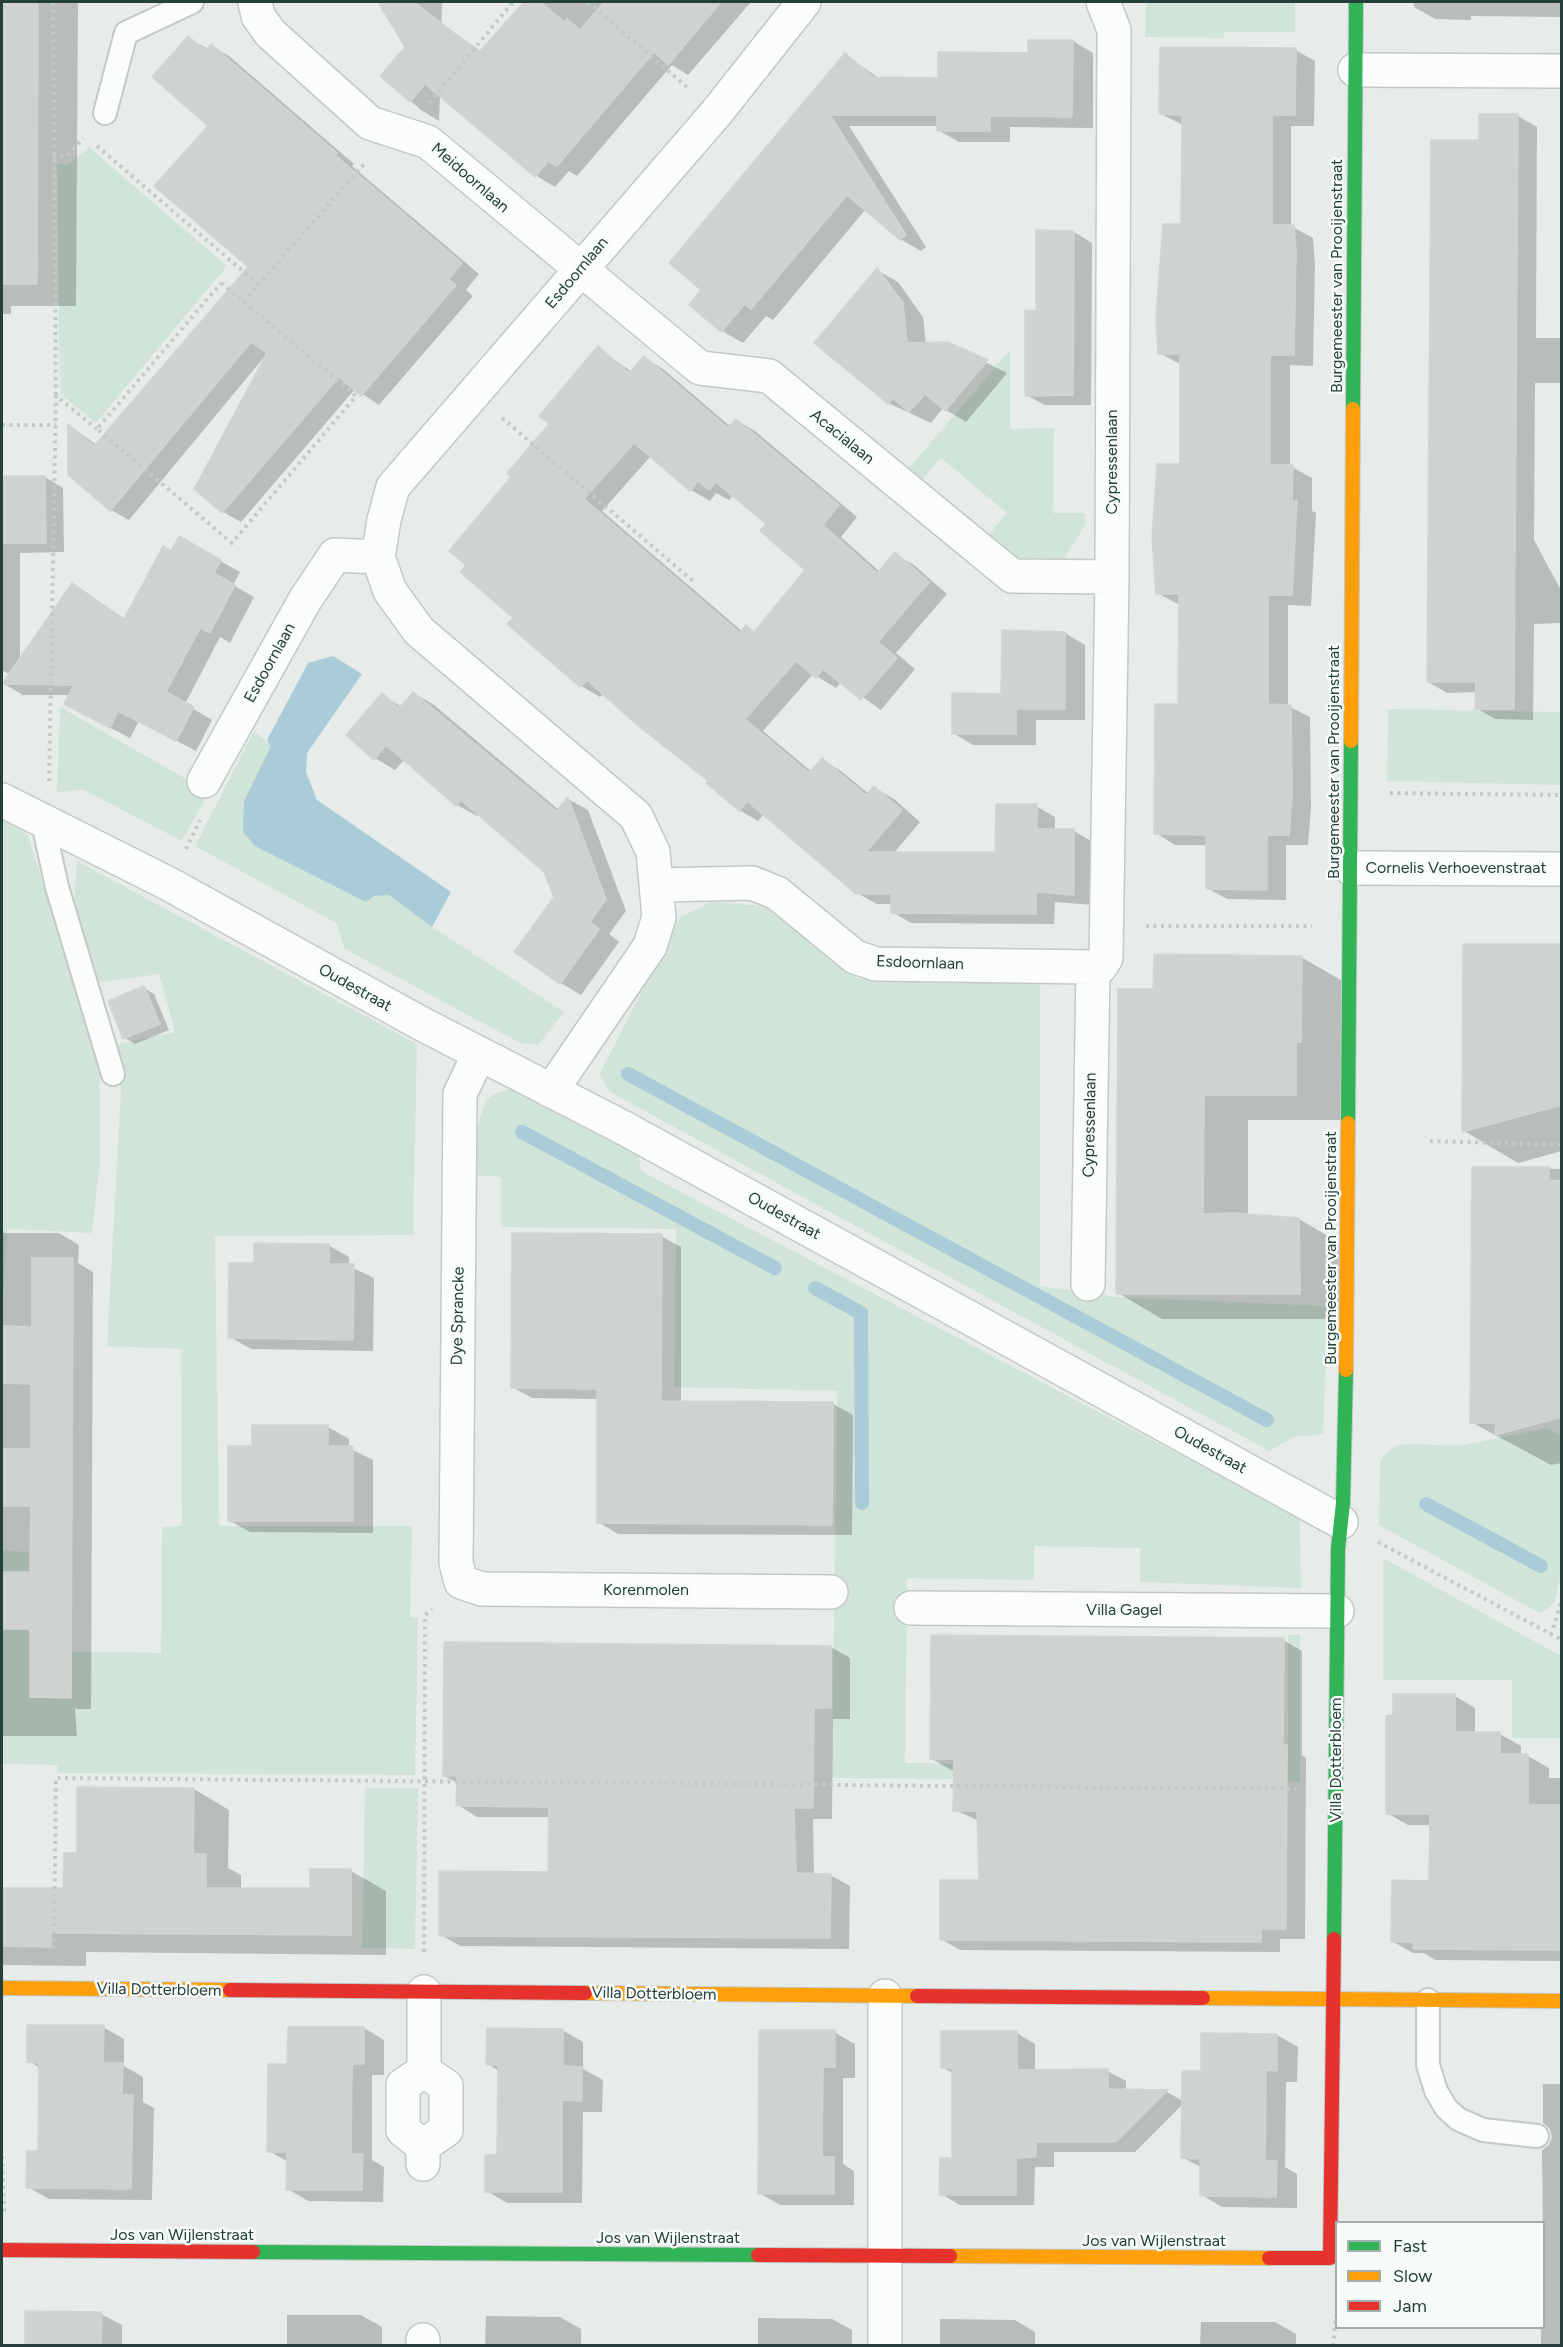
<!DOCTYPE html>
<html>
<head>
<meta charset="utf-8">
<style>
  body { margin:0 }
  #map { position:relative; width:1563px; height:2347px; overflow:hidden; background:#e7ecea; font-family:Figtree,sans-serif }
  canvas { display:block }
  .frame { position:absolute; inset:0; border:3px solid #253f3b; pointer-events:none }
  .legend { position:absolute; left:1335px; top:2221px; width:210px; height:108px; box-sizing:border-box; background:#f6faf8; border:2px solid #a2afac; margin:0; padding:8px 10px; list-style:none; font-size:18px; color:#253f3b }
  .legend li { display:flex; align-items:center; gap:12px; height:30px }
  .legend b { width:30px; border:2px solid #a2afac }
</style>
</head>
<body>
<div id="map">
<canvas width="1563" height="2347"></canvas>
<div class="frame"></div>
<ul class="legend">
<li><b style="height:8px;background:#30b455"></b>Fast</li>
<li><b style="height:8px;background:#ff9f0a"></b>Slow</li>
<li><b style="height:8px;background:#e5322d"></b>Jam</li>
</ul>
</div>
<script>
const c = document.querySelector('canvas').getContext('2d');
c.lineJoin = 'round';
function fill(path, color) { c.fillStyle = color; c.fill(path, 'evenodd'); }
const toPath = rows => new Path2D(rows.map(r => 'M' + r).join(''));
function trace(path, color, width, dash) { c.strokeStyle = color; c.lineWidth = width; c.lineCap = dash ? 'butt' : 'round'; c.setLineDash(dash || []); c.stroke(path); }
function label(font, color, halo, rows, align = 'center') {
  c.font = font + ' Figtree,sans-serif'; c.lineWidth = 5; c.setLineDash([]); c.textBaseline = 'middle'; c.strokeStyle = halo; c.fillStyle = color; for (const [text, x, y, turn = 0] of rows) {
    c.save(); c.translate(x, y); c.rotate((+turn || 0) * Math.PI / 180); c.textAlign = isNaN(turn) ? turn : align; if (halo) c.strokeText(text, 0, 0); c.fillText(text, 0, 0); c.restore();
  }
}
fill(toPath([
  [1146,2,1295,2,1295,32,1224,32,1224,38,1145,37],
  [89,147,227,266,96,423,60,394,57,164,68,165],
  [1010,350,1010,429,1054,428,1053,513,1085,513,1086,524,1063,560,1014,558,987,537,1007,513,941,458,921,481,908,469],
  [60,707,209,792,182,841,84,790,57,792],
  [1388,709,1561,712,1561,785,1387,781],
  [254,731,272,746,244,801,374,896,389,895,400,901,432,927,564,1012,538,1045,520,1043,345,949,336,923,195,846],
  [2,820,28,835,78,993,100,1077,100,1162,92,1233,7,1229,3,1300],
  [77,861,417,1044,413,1235,215,1236,219,1526,412,1526,410,1617,418,1618,415,1775,58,1773,57,1765,2,1764,2,1550,54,1554,54,1651,161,1653,162,1527,182,1526,181,1349,107,1346,121,1090,114,1045,175,1032,159,974,97,983,73,913],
  [711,902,763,906,858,979,1040,983,1040,1286,1116,1297,1328,1306,1323,1434,1294,1437,1269,1451,610,1092,599,1075,680,917],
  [511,1088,638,1154,641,1171,1300,1518,1301,1588,1140,1582,1140,1548,1034,1546,1034,1580,907,1578,905,1763,1288,1766,1288,1635,1300,1635,1300,1782,832,1778,837,1391,674,1387,676,1229,501,1227,501,1177,475,1175,477,1128,485,1102,493,1094],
  [1546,1428,1562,1436,1561,1575,1554,1603,1546,1610,1539,1613,1379,1525,1380,1461,1389,1450,1398,1445,1410,1444,1460,1446],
  [1383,1558,1561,1656,1561,1738,1512,1738,1512,1680,1383,1680],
  [365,1788,418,1788,415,1949,362,1948]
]), '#d1e4d9');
fill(toPath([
  [333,656,362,674,307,753,306,772,317,800,451,892,432,927,389,895,374,896,366,902,255,846,243,832,244,801,271,746,267,740,308,663]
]), '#aaccd8');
fill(toPath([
  [2,2,78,2,76,306,11,306,11,314,2,314],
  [379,2,439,2,442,3,441,40,450,30,482,52,525,2,751,2,688,75,672,65,577,176,569,171,555,187,535,175,440,95,439,121,421,110,382,76,407,47],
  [1414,2,1562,2,1562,17,1471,16,1471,20,1435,19,1414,7],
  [188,38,208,49,211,46,229,56,354,164,352,166,479,274,466,290,473,296,379,405,355,389,241,522,223,512,196,488,265,356,129,520,111,510,70,474,70,426,97,445,250,267],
  [1073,41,1093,53,1093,128,1010,127,1010,142,959,142,938,130,938,126,849,126,926,247,921,251,900,239,866,209,773,320,766,316,743,343,722,331,691,305,704,290,846,55,880,79,939,79],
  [1295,50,1315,61,1314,126,1291,126,1291,226,1313,238,1315,264,1313,366,1290,365,1290,466,1312,478,1312,511,1316,513,1311,606,1288,605,1288,706,1310,717,1311,807,1308,845,1286,845,1286,900,1227,899,1207,888,1207,845,1175,845,1156,833,1180,705,1180,605,1157,593,1181,465,1182,365,1159,353,1183,226,1183,125,1161,114],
  [1518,116,1537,127,1536,338,1562,338,1562,383,1535,383,1534,540,1562,592,1562,623,1534,624,1533,720,1495,719,1476,708,1477,692,1447,693,1428,682,1480,142],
  [1074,232,1092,243,1091,405,1045,405,1026,395,1037,312],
  [877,270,898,282,923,317,926,344,947,343,1007,373,966,422,943,408,931,423,888,403],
  [598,348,632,372,644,358,663,369,731,427,736,420,755,431,857,517,841,537,880,572,895,554,914,565,947,594,896,653,915,669,881,710,841,682,836,688,813,674,763,731,812,772,822,760,841,771,869,794,875,788,894,799,920,822,893,854,997,854,1036,806,1055,817,1055,831,1074,831,1093,842,1093,905,1055,902,1054,924,911,923,892,912,892,904,877,904,857,893,764,814,758,821,739,810,711,780,604,694,600,697,581,686,509,624,515,618,468,565,513,477],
  [651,456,691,490,710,501,716,493,729,500,733,495,769,524,808,570,755,632,746,627,743,632,602,511],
  [45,477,63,488,64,552,20,553,20,660,73,585,126,620,179,538,240,572,233,585,254,597,230,643,220,637,185,704,212,720,196,751,139,721,130,738,85,715,70,695,23,695,4,684,10,675,2,670,2,478],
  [1065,633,1085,645,1085,720,1036,720,1036,745,973,745,953,733,1003,695],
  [414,693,434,705,559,810,568,799,588,810,626,911,609,934,619,942,581,995,561,983,556,897,545,871,479,814,477,816,457,805,405,759,395,770,375,758,382,695,402,707],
  [1562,946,1562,1151,1518,1163,1464,1131],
  [1301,957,1346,983,1340,1120,1248,1120,1248,1216,1299,1219,1343,1245,1344,1319,1162,1319,1118,1293,1155,991],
  [144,988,154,994,169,1030,135,1044,125,1038],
  [1473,1167,1562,1169,1562,1463,1551,1465,1471,1422],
  [2,1233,59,1233,79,1245,78,1263,93,1272,91,1709,75,1709,77,1736,2,1736],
  [661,1236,681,1247,681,1402,833,1404,853,1415,852,1535,618,1534,598,1522,599,1399,532,1398,512,1387],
  [328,1245,349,1257,349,1266,374,1278,373,1351,251,1349,230,1337,255,1264],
  [254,1427,328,1427,349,1439,349,1448,373,1460,373,1533,250,1532,230,1521,254,1447],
  [1283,1640,1302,1651,1302,1755,1306,1758,1305,1939,1280,1939,1280,1952,960,1950,941,1939,980,1882,979,1821,955,1810,956,1769,951,1770,932,1759],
  [831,1647,850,1658,850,1719,833,1719,832,1819,813,1819,814,1875,830,1875,850,1886,849,1949,460,1946,441,1935,550,1873,551,1817,477,1817,458,1805,458,1783,444,1776],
  [1455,1696,1475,1708,1475,1733,1500,1734,1521,1746,1521,1756,1528,1756,1549,1768,1549,1778,1562,1778,1562,1961,1435,1960,1424,1953,1413,1953,1392,1941,1430,1882,1431,1825,1408,1825,1387,1813],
  [194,1789,229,1810,228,1868,241,1875,241,1889,311,1890,351,1871,386,1891,386,1955,86,1952,86,1966,2,1965,2,1889,65,1890,79,1855],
  [103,2027,124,2039,124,2066,143,2077,143,2102,154,2108,152,2200,49,2199,28,2187,40,2153,40,2068,29,2061],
  [364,2028,384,2040,384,2075,372,2075,372,2160,384,2167,383,2202,308,2201,288,2189,288,2162,269,2151],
  [562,2030,583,2042,583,2069,603,2080,602,2112,583,2112,582,2203,507,2203,487,2191,499,2157,499,2071,488,2064],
  [834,2032,855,2044,855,2078,843,2078,843,2164,854,2171,854,2205,780,2205,759,2193],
  [1017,2033,1035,2044,1035,2071,1107,2071,1126,2081,1126,2091,1167,2092,1183,2101,1202,2072,1203,2034,1277,2035,1298,2047,1297,2082,1286,2082,1285,2167,1297,2174,1297,2208,1222,2207,1202,2195,1202,2168,1182,2157,1183,2104,1135,2152,1054,2152,1054,2167,1035,2167,1034,2205,960,2205,941,2194,953,2160,954,2074,942,2067],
  [1543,2084,1562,2084,1562,2346,1541,2346,1541,2328,1544,2328,1542,2150,1549,2145,1552,2137,1550,2129,1543,2123],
  [101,2314,122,2325,122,2346,27,2346],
  [287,2315,361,2315,382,2327,382,2346,287,2346],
  [486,2316,560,2317,581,2329,581,2346,485,2346],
  [758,2318,832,2319,852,2330,852,2346,758,2346],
  [940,2319,1015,2320,1035,2332,1035,2346,940,2346],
  [1201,2322,1275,2322,1296,2334,1296,2346,1200,2346]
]), '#0003');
trace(toPath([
  [628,1074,1267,1420],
  [522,1132,775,1268],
  [815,1288,861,1313,862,1503],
  [1426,1504,1541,1566]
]), '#aaccd8', 14);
const building = toPath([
  [2,2,38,2,37,284,2,284,2,2],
  [378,2,414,2,479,52,524,2,541,2,564,22,567,19,580,30,604,2,721,2,668,65,654,52,557,166,548,161,535,177,425,84,410,102,380,76,405,47,378,2],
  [188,36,205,50,211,44,337,153,335,155,462,263,449,279,456,285,361,396,339,377,222,513,194,489,267,353,251,342,110,511,68,475,68,424,94,446,248,267,154,186,208,126,152,77,188,36],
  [1028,40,1073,40,1072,117,990,116,990,131,937,131,937,115,830,115,906,235,900,240,847,195,751,309,745,304,721,332,689,305,701,290,669,263,845,53,873,77,938,78,938,52,1028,53,1028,40],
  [1160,47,1296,48,1295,115,1272,115,1272,225,1294,225,1296,252,1294,355,1270,355,1270,465,1293,465,1292,502,1297,501,1292,595,1268,595,1268,704,1291,705,1292,796,1289,835,1267,835,1267,890,1206,889,1206,835,1154,834,1155,704,1178,704,1179,594,1156,594,1152,539,1157,464,1180,464,1180,354,1158,354,1156,317,1163,224,1181,224,1182,115,1159,114,1160,47],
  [1479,114,1518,114,1514,709,1475,709,1476,682,1427,682,1431,140,1479,140,1479,114],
  [1036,230,1074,231,1073,395,1025,396,1025,310,1036,311,1036,230],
  [877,268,903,303,907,343,948,342,988,360,945,411,925,394,909,412,893,398,888,404,814,343,877,268],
  [598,346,629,373,644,356,728,428,736,419,839,505,823,525,877,573,895,552,929,582,878,642,897,658,861,700,823,669,816,678,796,661,745,719,809,773,822,758,866,795,874,786,902,810,866,852,995,852,996,804,1037,804,1037,829,1074,829,1074,895,1036,892,1036,914,891,913,891,894,856,894,747,801,739,811,706,783,708,781,636,724,587,680,580,687,507,624,513,618,460,572,466,565,449,551,511,477,507,473,549,424,539,416,598,346],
  [634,443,690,491,698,481,709,490,716,482,766,524,760,531,805,570,754,632,746,625,740,633,584,499,634,443],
  [2,476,45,476,46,543,2,543,2,476],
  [179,536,221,560,214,573,235,585,210,633,200,628,166,692,194,707,176,741,118,711,110,728,64,704,74,685,2,684,72,583,124,619,163,546,171,551,179,536],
  [1002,630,1065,632,1065,709,1016,709,1016,734,952,734,952,693,1001,694,1002,630],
  [413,692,556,811,568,797,606,899,590,922,599,929,560,984,514,952,554,897,544,872,461,800,456,806,386,745,374,760,346,735,382,693,399,708,413,692],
  [1463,944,1562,944,1562,1105,1462,1132,1463,944],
  [1154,954,1302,956,1301,1042,1296,1042,1296,1095,1204,1095,1203,1214,1234,1213,1299,1218,1300,1294,1116,1294,1118,989,1153,989,1154,954],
  [144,986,160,1024,123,1039,108,1001,144,986],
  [1472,1167,1549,1167,1549,1180,1562,1181,1562,1417,1495,1435,1496,1423,1470,1423,1472,1167],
  [512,1233,662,1234,661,1401,833,1402,832,1525,597,1523,597,1389,511,1388,512,1233],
  [254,1243,329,1244,329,1264,354,1264,353,1340,228,1338,229,1263,254,1263,254,1243],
  [32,1258,73,1258,71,1698,30,1697,30,1629,2,1629,2,1572,30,1572,31,1506,2,1506,2,1449,31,1449,31,1384,2,1383,2,1326,32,1327,32,1258],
  [252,1425,328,1425,328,1446,353,1446,353,1521,228,1521,228,1446,252,1446,252,1425],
  [931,1635,1284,1638,1283,1745,1287,1745,1286,1929,1261,1929,1261,1942,940,1940,940,1880,979,1880,977,1811,953,1811,954,1759,930,1759,931,1635],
  [444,1642,831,1646,831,1708,814,1708,813,1808,794,1808,796,1873,831,1874,830,1938,439,1936,439,1871,548,1872,549,1807,456,1806,457,1776,443,1776,444,1642],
  [1393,1694,1455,1694,1455,1732,1500,1732,1500,1754,1528,1754,1528,1805,1562,1805,1562,1950,1413,1949,1413,1942,1391,1942,1392,1880,1429,1881,1430,1814,1386,1814,1386,1716,1393,1715,1393,1694],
  [77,1787,194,1788,193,1854,206,1854,206,1888,310,1888,310,1869,351,1869,351,1935,51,1933,51,1947,2,1946,2,1888,63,1888,64,1853,77,1853,77,1787],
  [27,2025,104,2025,103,2063,123,2063,122,2095,133,2095,131,2189,26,2188,27,2151,38,2151,39,2063,27,2062,27,2025],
  [288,2027,364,2027,364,2064,352,2064,351,2154,363,2154,362,2190,286,2190,287,2152,267,2152,268,2064,287,2064,288,2027],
  [487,2028,563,2029,563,2066,582,2067,582,2101,562,2100,562,2192,485,2192,485,2155,497,2155,498,2065,486,2065,487,2028],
  [759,2030,835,2030,835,2067,823,2067,822,2157,834,2157,834,2194,758,2194,759,2030],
  [941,2031,1017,2031,1017,2070,1108,2069,1108,2089,1168,2090,1116,2142,1036,2142,1036,2157,1016,2158,1016,2195,939,2195,940,2158,952,2158,952,2068,941,2068,941,2031],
  [1201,2033,1277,2034,1277,2071,1266,2070,1265,2161,1277,2161,1276,2197,1200,2196,1200,2159,1181,2158,1182,2071,1201,2071,1201,2033],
  [25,2311,102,2312,101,2346,25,2346,25,2311]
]);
fill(building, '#ced3d1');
trace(building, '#d0d5d3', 1.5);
const lane = toPath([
  [105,113,126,33,192,2],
  [43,823,57,887,113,1074],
  [1428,2000,1428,2065,1436,2091,1446,2108,1458,2119,1483,2130,1537,2136]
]);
const street = toPath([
  [255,2,258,16,270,33,370,123,428,142,700,368,769,376,1012,576,1112,577],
  [1355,70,1562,71],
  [204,781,305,600,335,555,378,557],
  [2,800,169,884,422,1024,624,1128,1341,1522],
  [1350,868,1562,869],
  [658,885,752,883,777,893,855,957,876,964,1093,967,1100,967,1106,958,1112,577,1114,30,1103,2],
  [479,1054,460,1094,456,1563,461,1582,482,1589,831,1592],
  [551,1091,650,946,659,917,653,852,636,816,419,631,390,591,378,557,384,520,393,487,717,112,804,2],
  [1088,1284,1093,967],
  [911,1608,1337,1611],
  [423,2146,403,2130,403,2085,424,2071],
  [423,2164,423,2146,446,2130,446,2086,424,2071,424,1992],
  [423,2340,423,2346],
  [885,2346,885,1996]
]);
const fast = toPath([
  [1353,409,1356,2],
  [1348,1123,1351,741],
  [1334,1939,1338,1549,1343,1503,1346,1370],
  [253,2252,758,2255]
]);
const slow = toPath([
  [1351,741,1353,409],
  [1346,1370,1348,1123],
  [2,1988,230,1990],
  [585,1993,917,1996],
  [1203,1998,1562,2001],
  [950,2256,1269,2258]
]);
const jam = toPath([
  [230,1990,585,1993],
  [917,1996,1203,1998],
  [2,2250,253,2252],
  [758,2255,950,2256],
  [1269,2258,1330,2258,1334,1939]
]);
trace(lane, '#c4c9c7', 26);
trace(street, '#c4c9c7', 36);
trace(fast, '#c3c9c7', 16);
trace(slow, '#c3c9c7', 16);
trace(jam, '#c3c9c7', 16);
trace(toPath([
  [53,2,56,396],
  [588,2,687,87],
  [429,103,513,2],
  [97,146,258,284],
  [53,157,67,156,83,138],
  [221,283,356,396,232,543,97,429,221,283],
  [243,302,365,163],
  [502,418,693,581],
  [2,425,56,425],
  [49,781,56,396,97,429],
  [1390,793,1562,795],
  [186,849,200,820],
  [1146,926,1312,926],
  [1430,1141,1562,1145],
  [1378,1542,1562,1640],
  [1551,1635,1562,1600],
  [54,1949,56,1778,1296,1789],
  [424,1952,425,1615,432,1609],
  [2,2156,4,2212],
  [1333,2346,1336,2315]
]), '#c2cbca', 4, [3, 4.5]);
trace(lane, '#fbfcfc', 22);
trace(street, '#fbfcfc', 33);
trace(fast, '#30b455', 14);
trace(slow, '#ff9f0a', 14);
trace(jam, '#e5322d', 14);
label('16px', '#253f3b', '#f6faf8', [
  ["Meidoornlaan",470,178,41],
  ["Esdoornlaan",577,273,-50],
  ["Burgemeester van Prooijenstraat",1337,276,-90],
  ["Acacialaan",842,437,39],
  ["Cypressenlaan",1112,462,-90],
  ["Esdoornlaan",270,663,-61],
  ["Burgemeester van Prooijenstraat",1334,762,-90],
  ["Cornelis Verhoevenstraat",1456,868],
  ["Esdoornlaan",920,963,2],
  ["Oudestraat",355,988,29],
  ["Cypressenlaan",1090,1125,-89],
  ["Oudestraat",784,1216,29],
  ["Burgemeester van Prooijenstraat",1331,1248,-90],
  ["Dye Sprancke",458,1316,-89],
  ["Oudestraat",1210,1450,29],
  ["Korenmolen",646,1590],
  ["Villa Gagel",1124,1610],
  ["Villa Dotterbloem",1336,1760,-90],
  ["Villa Dotterbloem",159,1990,1],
  ["Villa Dotterbloem",654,1994,1],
  ["Jos van Wijlenstraat",182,2235],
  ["Jos van Wijlenstraat",668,2238],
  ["Jos van Wijlenstraat",1154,2241]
]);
</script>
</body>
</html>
